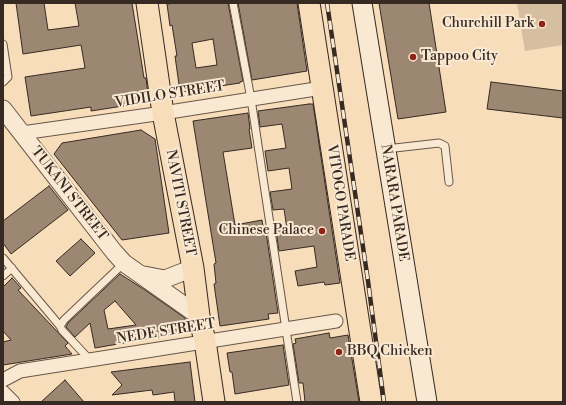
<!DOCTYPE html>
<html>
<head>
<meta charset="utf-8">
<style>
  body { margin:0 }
  #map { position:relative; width:566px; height:405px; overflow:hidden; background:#f7ddba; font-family:"Libre Bodoni",serif }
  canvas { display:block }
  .frame { position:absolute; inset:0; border:4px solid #372a23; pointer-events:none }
</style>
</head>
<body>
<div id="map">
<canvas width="566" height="405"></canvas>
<div class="frame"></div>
</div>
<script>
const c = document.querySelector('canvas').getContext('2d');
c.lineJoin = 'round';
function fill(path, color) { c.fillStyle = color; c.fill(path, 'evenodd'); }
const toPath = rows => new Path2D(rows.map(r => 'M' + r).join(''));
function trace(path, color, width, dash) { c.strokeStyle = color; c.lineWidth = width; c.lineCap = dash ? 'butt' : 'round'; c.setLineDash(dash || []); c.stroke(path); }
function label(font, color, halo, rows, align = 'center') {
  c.font = font + ' "Libre Bodoni",serif'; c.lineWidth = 4; c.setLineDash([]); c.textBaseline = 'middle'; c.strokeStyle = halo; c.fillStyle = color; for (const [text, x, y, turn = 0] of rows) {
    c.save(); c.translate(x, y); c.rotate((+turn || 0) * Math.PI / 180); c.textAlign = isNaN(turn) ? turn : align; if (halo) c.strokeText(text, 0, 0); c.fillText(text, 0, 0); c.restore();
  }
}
fill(toPath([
  [517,3,563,3,563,45,525,51]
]), '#d6bfa0');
const building = toPath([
  [16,3,44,3,48,30,79,26,75,3,132,3,141,59,144,78,146,78,149,102,91,111,91,107,31,116,25,77,85,68,81,45,23,54,16,3],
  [176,3,228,3,243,81,240,82,240,83,180,92,175,56,177,56,172,25,170,26,167,4,176,3],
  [213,39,217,65,196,68,192,43,213,39],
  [238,3,297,3,307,71,252,80,238,3],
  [379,3,429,3,446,112,398,119,379,3],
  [491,82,563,91,563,118,487,109,491,82],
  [309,104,313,104,340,283,325,285,324,282,298,286,295,271,317,267,314,246,279,251,276,230,287,229,284,209,273,210,270,192,292,189,289,168,268,171,265,151,286,148,282,124,260,127,258,111,309,104],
  [248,113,250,129,249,129,252,148,223,152,235,225,262,220,264,232,266,232,278,313,268,314,269,319,220,326,214,284,216,283,214,264,216,263,193,121,248,113],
  [141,130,155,139,169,233,122,240,54,154,62,143,141,130],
  [49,186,68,210,11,254,3,243,3,221,49,186],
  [81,239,95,253,70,276,56,261,81,239],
  [120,274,145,290,185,318,187,332,95,348,90,323,75,337,66,327,68,323,120,274],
  [115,301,136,325,108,329,104,310,115,301],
  [12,278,21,288,18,290,68,343,65,346,72,354,3,365,3,342,11,340,3,331,3,287,12,278],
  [329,333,330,338,348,335,359,402,305,402,303,383,299,383,293,344,296,343,295,339,329,333],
  [283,345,289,385,235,394,232,372,230,372,227,353,283,345],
  [190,362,195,402,175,402,174,392,153,395,152,390,112,395,122,385,111,372,190,362],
  [65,380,84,402,41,402,65,380]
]);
fill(building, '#9b8772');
trace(building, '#372a23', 1);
const service = toPath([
  [233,3,251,99,297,402],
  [3,44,8,77,3,82],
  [386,149,439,143,445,146,449,182],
  [3,258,60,326,62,330,90,360],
  [3,276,12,268],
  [60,326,64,320,124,263]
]);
const minor = toPath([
  [22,133,163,113,322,88],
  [3,380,20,371,336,321],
  [3,392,13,402]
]);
const tertiary = toPath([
  [3,109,114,252,124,263,199,316],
  [144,275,165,279,193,268]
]);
const secondary = toPath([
  [362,3,427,402]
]);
const primary = toPath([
  [147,3,163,113,193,268,199,316,205,341,214,402],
  [309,3,371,402]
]);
trace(service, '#675749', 9);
trace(minor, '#675749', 15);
trace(tertiary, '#675749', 19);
trace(secondary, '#372a23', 21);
trace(primary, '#372a23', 23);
trace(service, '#fae9d2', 7);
trace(minor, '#fae9d2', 13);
trace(tertiary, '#fae9d2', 17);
trace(secondary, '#fae9d2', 19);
trace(primary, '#f7ddba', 21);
const rail = toPath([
  [327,3,368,281,384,402]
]);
trace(rail, '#372a23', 4.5);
trace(rail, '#fae9d2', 3, [9]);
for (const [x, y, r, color] of [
  [542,24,4,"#8f2418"],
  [413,57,4,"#8f2418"],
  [322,231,4,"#8f2418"],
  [339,352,4,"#8f2418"]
]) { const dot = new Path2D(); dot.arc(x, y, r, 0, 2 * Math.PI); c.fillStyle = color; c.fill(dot); trace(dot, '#fae9d2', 1.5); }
label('14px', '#372a23', '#fae9d2', [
  ["Churchill Park",534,24],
  ["Tappoo City",421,57,"left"],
  ["Chinese Palace",314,231],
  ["BBQ Chicken",347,352,"left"]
], 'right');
label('14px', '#372a23', '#fae9d2', [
  ["VIDILO STREET",170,95,-9],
  ["TUKANI STREET",69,194,52],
  ["NAVITI STREET",180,203,79],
  ["VITOGO PARADE",340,203,81],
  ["NARARA PARADE",394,203,81],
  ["NEDE STREET",166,332,-9]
]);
</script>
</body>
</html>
